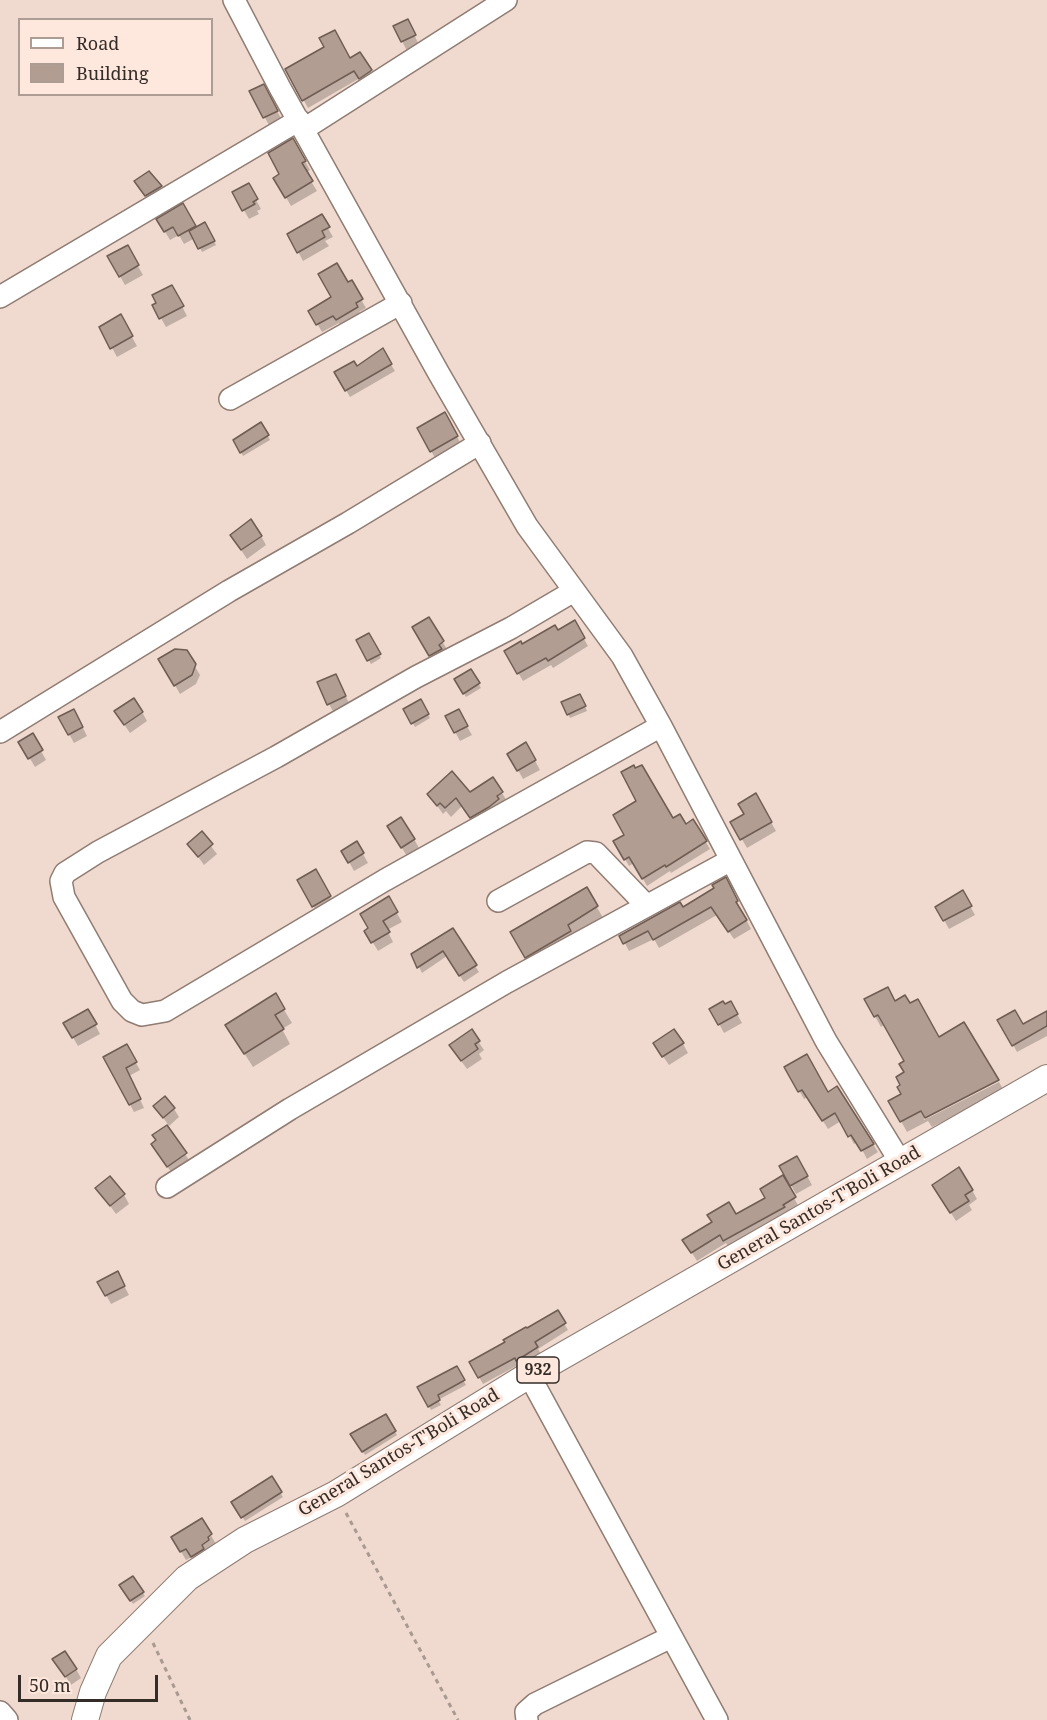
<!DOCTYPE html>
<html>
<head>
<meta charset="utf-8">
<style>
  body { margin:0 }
  #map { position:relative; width:1047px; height:1720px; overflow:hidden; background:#f0dacf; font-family:"Noto Serif",serif }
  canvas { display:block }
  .legend { position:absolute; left:18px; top:18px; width:195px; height:78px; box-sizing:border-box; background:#fee7dc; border:2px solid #ad9c94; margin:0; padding:8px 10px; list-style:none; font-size:18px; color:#342c27 }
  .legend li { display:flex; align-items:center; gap:12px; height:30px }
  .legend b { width:30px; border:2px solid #ad9c94 }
  .scale { position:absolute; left:18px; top:1675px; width:140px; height:27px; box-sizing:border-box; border:3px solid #342c27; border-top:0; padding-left:8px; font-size:18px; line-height:21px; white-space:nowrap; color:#342c27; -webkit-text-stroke:4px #fee7dc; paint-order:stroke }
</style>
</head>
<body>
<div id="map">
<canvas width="1047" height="1720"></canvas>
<ul class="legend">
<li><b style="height:8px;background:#fff"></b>Road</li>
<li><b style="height:16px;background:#b19d92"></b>Building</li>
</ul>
<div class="scale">50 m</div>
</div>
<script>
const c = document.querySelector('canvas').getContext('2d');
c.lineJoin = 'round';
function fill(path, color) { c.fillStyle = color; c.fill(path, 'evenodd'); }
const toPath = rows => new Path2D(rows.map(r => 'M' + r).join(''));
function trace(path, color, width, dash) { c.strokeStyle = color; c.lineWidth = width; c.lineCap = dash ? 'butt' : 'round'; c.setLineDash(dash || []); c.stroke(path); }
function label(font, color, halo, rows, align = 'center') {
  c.font = font + ' "Noto Serif",serif'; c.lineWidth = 6; c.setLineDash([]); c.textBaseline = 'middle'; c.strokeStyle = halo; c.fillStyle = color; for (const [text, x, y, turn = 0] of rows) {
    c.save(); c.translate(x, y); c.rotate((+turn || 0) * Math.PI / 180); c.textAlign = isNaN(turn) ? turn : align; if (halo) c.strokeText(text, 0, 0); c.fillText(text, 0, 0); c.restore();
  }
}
fill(toPath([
  [395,27,412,30,419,45,407,51],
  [360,54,376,80,365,86,360,78,308,108,287,70,350,60],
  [263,86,282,120,270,127,251,92],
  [293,140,310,170,306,173,317,191,291,206,275,178,281,175],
  [149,173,165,196,151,204,142,190],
  [248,185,261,209,257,211,259,214,249,219,234,193],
  [183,205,196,229,205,224,216,245,202,252,195,238,184,244,179,235,170,240,158,220],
  [321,216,333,237,325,241,329,246,303,261,289,234],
  [127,247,143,275,125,285,109,257],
  [351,282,366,308,359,312,361,315,342,327,339,323,322,332,310,311,333,298],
  [172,287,187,316,166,327,154,306,158,304],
  [120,316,137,346,117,357,101,327],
  [382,351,395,371,350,397,336,373,357,368],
  [445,414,462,446,436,460,419,428],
  [261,424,270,440,243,456,235,440],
  [261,536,266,545,247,559,237,544],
  [429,619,448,651,436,664,414,628],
  [574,622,588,646,553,668,551,665,523,681,506,652,557,632],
  [368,635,381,658,371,664,358,641],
  [186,652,200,675,196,684,180,694,160,659],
  [471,671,481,688,466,697,456,680],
  [340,685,350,705,334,713,329,704],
  [582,699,587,711,570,718,563,703],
  [420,701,430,718,415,727,405,709],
  [458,711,472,735,460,741,447,717],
  [142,712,147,721,130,733,121,720],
  [79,720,87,736,74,743,69,734],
  [32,735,46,760,35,767,20,742],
  [526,744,540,770,523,779,509,754],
  [502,793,507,801,476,826,462,806,451,817,446,811,443,814,429,794],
  [756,796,776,831,747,848,732,822,746,815],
  [672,821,685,826,693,821,710,849,671,873,670,871,647,886,634,863,629,866,615,842],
  [201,833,217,854,204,865,189,844],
  [394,836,414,839,419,848,407,856],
  [357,843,368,863,354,871,343,851],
  [315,871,334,904,318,914,299,880],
  [725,879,751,929,734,939,717,915,659,948,654,939,629,951,621,936,682,909,716,889],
  [586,889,605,921,534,971,512,933],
  [962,892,975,915,949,929,937,907],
  [388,898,402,922,387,930,393,942,378,951,366,931,370,929],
  [452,930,479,972,464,982,447,956,422,973,413,954],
  [275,995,292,1023,282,1029,290,1044,253,1067,235,1039],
  [866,1000,895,1003,938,1039,997,1079,924,1117,924,1120,999,1082,1004,1091,932,1127,928,1121,907,1132,890,1101,903,1094,906,1062,885,1024,881,1027],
  [731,1003,742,1023,724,1033,711,1009],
  [88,1011,100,1034,78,1046,65,1024],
  [1047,1013,1047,1036,1017,1052,1000,1021,1022,1026],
  [471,1031,484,1050,479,1054,482,1059,467,1069,456,1054],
  [683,1044,688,1053,669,1065,660,1052],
  [126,1046,140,1070,129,1076,144,1108,134,1112,105,1058],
  [786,1068,828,1094,873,1144,878,1152,867,1159,858,1142,854,1144,841,1121,828,1129,808,1097,804,1099],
  [155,1106,174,1109,179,1117,169,1126],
  [169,1126,167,1127,191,1163,173,1175,158,1153,157,1141,154,1136],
  [797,1158,812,1185,796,1194,781,1167],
  [782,1177,799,1207,730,1249,726,1243,697,1261,684,1240,736,1216,767,1198],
  [97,1188,124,1195,129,1204,116,1214],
  [972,1190,977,1199,969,1205,972,1210,956,1221,939,1194],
  [99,1282,122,1282,129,1295,111,1304],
  [557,1312,568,1330,538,1349,541,1354,521,1366,520,1364,483,1384,471,1363],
  [456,1368,466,1385,438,1400,441,1405,431,1410,419,1388],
  [385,1416,397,1435,365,1455,353,1435],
  [271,1478,283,1497,245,1521,233,1503],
  [202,1520,216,1544,197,1565,192,1557,186,1560,173,1538],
  [132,1578,145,1596,133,1604,121,1585],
  [60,1668,76,1669,81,1678,71,1685]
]), '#0003');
const building = toPath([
  [408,19,416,35,401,42,393,26,408,19],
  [335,30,350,58,360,52,372,70,359,79,354,71,302,101,285,69,324,47,319,38,335,30],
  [264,84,278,111,263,118,249,91,264,84],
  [293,138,306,161,302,163,313,181,285,198,273,178,279,174,268,153,293,138],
  [149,171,162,186,145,196,134,181,149,171],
  [249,183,258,199,253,202,255,204,242,211,232,192,249,183],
  [183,203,196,226,178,236,173,227,164,232,156,219,183,203],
  [322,214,330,227,322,231,325,237,297,253,287,234,322,214],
  [205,222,215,241,198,249,189,231,205,222],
  [128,245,139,265,119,277,107,256,128,245],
  [337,263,348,282,352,280,363,299,356,303,358,307,336,320,333,316,316,325,308,311,331,297,318,274,337,263],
  [172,285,184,306,159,319,152,305,156,303,152,295,172,285],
  [121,314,133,336,110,349,99,327,121,314],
  [383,348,392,364,345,391,334,372,354,361,357,366,383,348],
  [445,412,458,436,430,452,417,428,445,412],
  [261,422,269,435,240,453,233,440,261,422],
  [251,519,262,536,241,550,230,535,251,519],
  [429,617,444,641,439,645,442,649,429,656,412,627,429,617],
  [575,620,585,638,548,661,546,658,517,674,504,651,521,641,522,644,555,625,558,630,575,620],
  [369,633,381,654,367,661,356,640,369,633],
  [175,649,187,650,196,664,192,675,174,686,158,659,175,649],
  [471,669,480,683,463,694,454,679,471,669],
  [336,674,346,696,327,705,317,682,336,674],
  [580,694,586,706,567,715,561,702,580,694],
  [134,698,143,712,124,725,114,711,134,698],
  [421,699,429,714,411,724,403,709,421,699],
  [74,709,83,727,68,735,58,717,74,709],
  [459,709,468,726,454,733,445,716,459,709],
  [33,733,43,750,28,759,18,742,33,733],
  [526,742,536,760,517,771,507,754,526,742],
  [634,765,635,768,642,765,673,818,680,814,686,824,693,819,707,841,666,867,665,865,642,879,629,857,624,860,613,841,624,835,613,815,636,801,621,772,634,765],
  [452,771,470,792,493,777,503,792,497,796,499,799,489,807,470,818,456,798,445,808,440,803,437,806,427,794,452,771],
  [756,793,772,822,740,840,730,822,744,814,738,804,756,793],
  [401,817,415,839,401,848,387,826,401,817],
  [202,831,213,844,198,857,187,844,202,831],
  [357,841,364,853,348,863,341,851,357,841],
  [316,869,331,896,312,907,297,880,316,869],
  [726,877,738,901,736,902,747,920,728,932,711,907,653,940,648,931,623,944,619,936,680,902,683,907,714,888,712,885,726,877],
  [587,887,598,906,568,925,571,931,525,958,510,932,587,887],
  [963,890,972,906,943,921,935,907,963,890],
  [389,896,398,912,383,921,390,932,371,943,364,931,368,928,360,914,389,896],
  [453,928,477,965,459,976,443,951,417,968,411,954,453,928],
  [888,987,895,1001,905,995,910,1003,918,999,939,1037,964,1022,999,1080,925,1118,921,1111,900,1122,888,1101,901,1094,897,1087,900,1085,896,1077,904,1072,899,1064,904,1061,878,1015,874,1017,864,999,888,987],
  [276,993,285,1009,275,1015,284,1029,244,1054,225,1025,276,993],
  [723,1001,725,1004,731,1001,738,1014,718,1025,709,1009,723,1001],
  [88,1009,97,1024,72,1038,63,1023,88,1009],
  [1015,1010,1023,1024,1047,1011,1047,1026,1012,1046,997,1020,1015,1010],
  [472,1029,480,1041,475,1044,478,1049,461,1061,449,1045,472,1029],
  [674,1029,684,1043,662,1057,653,1043,674,1029],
  [127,1044,137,1062,126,1068,141,1099,129,1105,103,1057,127,1044],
  [807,1054,828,1092,837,1086,874,1144,861,1151,851,1135,848,1137,835,1113,822,1121,802,1090,798,1092,784,1067,807,1054],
  [165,1096,175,1108,163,1118,153,1106,165,1096],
  [167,1125,187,1153,167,1167,151,1144,156,1140,152,1135,167,1125],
  [797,1156,808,1176,790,1186,779,1166,797,1156],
  [959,1167,973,1190,965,1195,969,1201,950,1213,932,1185,959,1167],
  [783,1175,796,1197,783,1205,785,1207,723,1241,720,1235,691,1253,682,1240,712,1222,707,1215,729,1202,736,1214,765,1198,760,1189,783,1175],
  [110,1176,125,1194,110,1206,95,1188,110,1176],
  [118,1271,125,1286,105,1296,97,1282,118,1271],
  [558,1310,566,1323,535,1342,538,1347,516,1361,515,1358,478,1378,469,1362,505,1342,503,1340,526,1327,527,1328,558,1310],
  [457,1366,465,1380,438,1395,440,1400,428,1407,417,1387,457,1366],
  [386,1414,396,1431,362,1452,350,1434,386,1414],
  [272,1476,282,1492,241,1518,231,1502,272,1476],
  [202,1518,212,1534,208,1537,209,1540,202,1545,204,1549,191,1557,186,1549,180,1552,171,1537,202,1518],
  [133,1576,144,1592,130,1601,119,1585,133,1576],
  [65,1651,77,1669,65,1677,52,1659,65,1651]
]);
fill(building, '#b19d92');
trace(building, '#6f5c53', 1.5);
const minor = toPath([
  [234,0,280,88,438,372,527,526,622,656,661,726,826,1041,901,1163],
  [304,129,506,0],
  [0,297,299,120],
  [230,399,401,303],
  [574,591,511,628,416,677,276,757,98,852,65,873,61,881,64,897,122,1001,132,1011,142,1015,165,1011,385,880,661,726],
  [0,732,229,591,348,523,480,443],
  [498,901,587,852,596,853,646,905],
  [167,1187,290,1109,507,982,731,860],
  [529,1375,717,1720],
  [0,1712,7,1720],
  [527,1720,526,1712,535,1704,671,1637]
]);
const major = toPath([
  [85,1720,93,1692,109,1656,187,1578,245,1540,336,1494,529,1375,1047,1078]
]);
trace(minor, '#907c72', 24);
trace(major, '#907c72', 28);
trace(toPath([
  [346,1513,458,1720],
  [153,1643,190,1720]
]), '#a99990', 3, [4.5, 4.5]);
trace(minor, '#fff', 21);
trace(major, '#fff', 26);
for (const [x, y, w] of [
  [538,1370,42]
]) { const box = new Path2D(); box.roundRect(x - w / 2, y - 13, w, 26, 4.5); c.fillStyle = '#fee7dc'; c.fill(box); trace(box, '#342c27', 1.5); }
label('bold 16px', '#342c27', null, [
  ["932",538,1370]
]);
label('18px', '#342c27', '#fee7dc', [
  ["General Santos-T'Boli Road",819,1209,-30],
  ["General Santos-T'Boli Road",399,1453,-31]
]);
</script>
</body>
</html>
